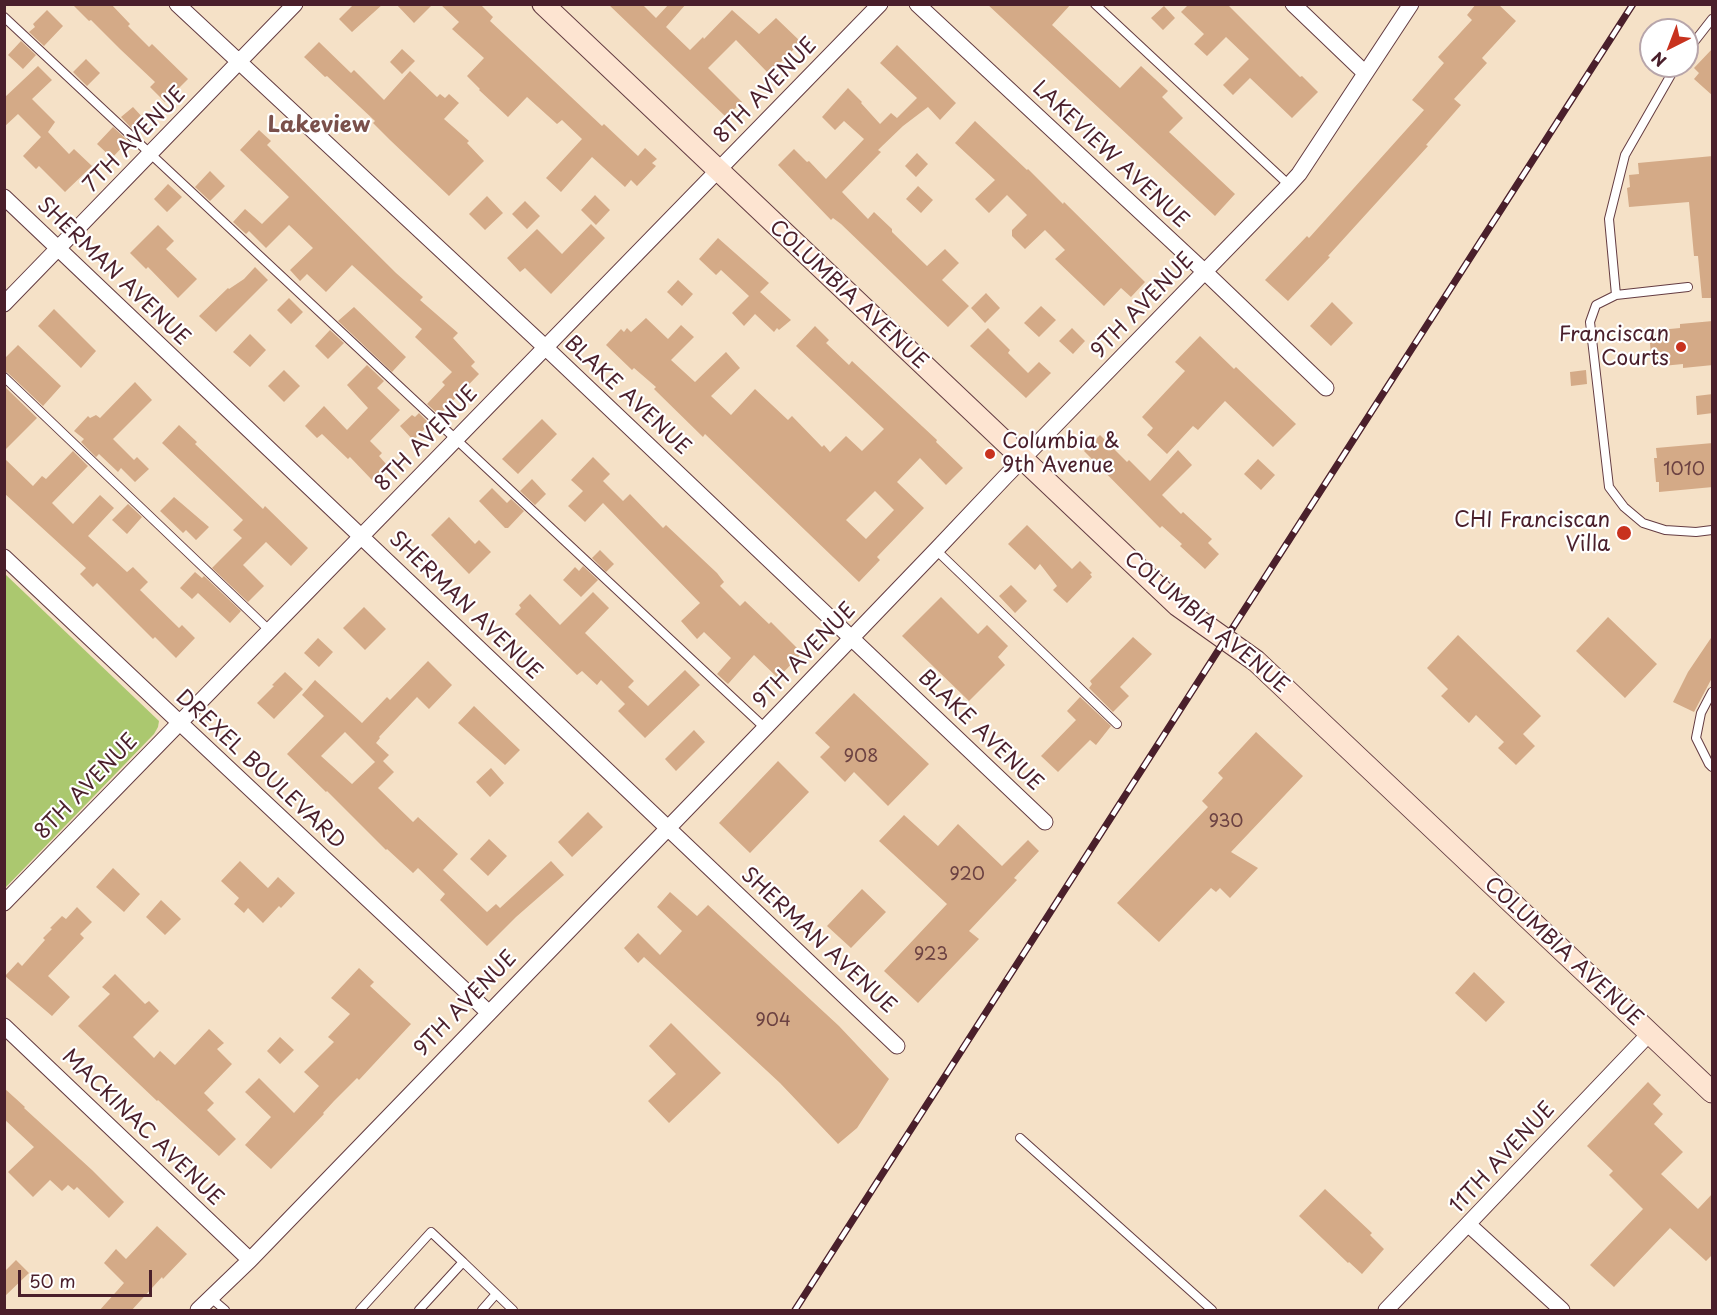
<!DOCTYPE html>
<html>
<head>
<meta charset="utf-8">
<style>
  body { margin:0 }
  #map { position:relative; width:1717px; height:1315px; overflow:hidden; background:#f5e1c7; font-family:"Playpen Sans",sans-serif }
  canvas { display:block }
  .frame { position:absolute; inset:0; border:6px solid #4a1f2b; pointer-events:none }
  .north { position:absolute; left:1639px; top:18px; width:60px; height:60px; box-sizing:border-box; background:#fff; border:2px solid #b7a5aa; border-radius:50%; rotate:222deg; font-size:16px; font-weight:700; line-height:24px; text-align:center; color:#4a1f2b }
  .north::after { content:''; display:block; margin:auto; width:21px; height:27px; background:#c8321e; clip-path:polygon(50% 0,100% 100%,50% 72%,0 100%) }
  .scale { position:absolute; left:18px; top:1270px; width:134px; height:27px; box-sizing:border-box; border:3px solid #4a1f2b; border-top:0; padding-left:8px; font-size:18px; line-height:21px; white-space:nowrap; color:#4a1f2b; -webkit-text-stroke:4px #fff; paint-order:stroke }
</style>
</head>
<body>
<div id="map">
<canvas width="1717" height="1315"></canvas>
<div class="frame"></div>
<div class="north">N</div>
<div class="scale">50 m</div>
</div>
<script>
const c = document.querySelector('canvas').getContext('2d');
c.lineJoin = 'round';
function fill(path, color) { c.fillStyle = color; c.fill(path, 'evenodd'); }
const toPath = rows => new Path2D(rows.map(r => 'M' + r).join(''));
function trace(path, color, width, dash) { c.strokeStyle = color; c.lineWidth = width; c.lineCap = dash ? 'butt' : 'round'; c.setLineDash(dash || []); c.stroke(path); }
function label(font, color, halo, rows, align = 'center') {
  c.font = font + ' "Playpen Sans",sans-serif'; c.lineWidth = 4.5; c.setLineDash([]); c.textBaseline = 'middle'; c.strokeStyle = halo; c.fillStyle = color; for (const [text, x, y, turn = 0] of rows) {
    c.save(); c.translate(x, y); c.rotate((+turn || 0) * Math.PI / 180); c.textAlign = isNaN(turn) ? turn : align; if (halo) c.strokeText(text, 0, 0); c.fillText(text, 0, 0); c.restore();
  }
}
fill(toPath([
  [5,574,159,721,158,727,154,734,5,888]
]), '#abc86f');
fill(toPath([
  [72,4,111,4,130,24,128,26,149,47,152,44,188,79,165,102,150,87,155,82,120,49,91,20,89,21],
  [354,4,383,4,352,32,339,19],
  [396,4,433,4,414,23],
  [440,4,480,4,493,17,490,21,602,126,604,124,638,156,645,148,657,159,652,163,656,166,637,186,631,180,625,187,592,157,561,192,546,178,582,139,562,120,557,124,527,97,508,117,479,90,480,89,467,76,484,58,452,29,459,22],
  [608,4,642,4,656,18,669,4,686,4,666,27,690,50,703,37,704,39,732,10,759,34,776,18,801,42,769,74,736,40,708,68,742,102,726,117],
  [987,4,1071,4,1052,25,1120,88,1141,66,1168,91,1162,97,1183,118,1169,132,1235,194,1215,216],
  [1189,4,1227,4,1300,77,1302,76,1318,92,1292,118,1250,78,1233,95,1223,85,1249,59,1226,37,1207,56,1194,44,1204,34,1181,12],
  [1476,4,1498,4,1516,21,1482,58,1487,63,1454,99,1461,105,1426,145,1428,146,1328,256,1330,257,1288,301,1265,280,1307,236,1309,238,1424,110,1412,100,1444,63,1438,57,1472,20,1467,15],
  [1164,6,1175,18,1163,30,1151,18],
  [47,10,63,26,44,46,29,32,35,27,33,24],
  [21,41,36,55,23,69,8,55],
  [319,42,351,73,354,70,384,100,410,71,437,97,440,94,445,98,449,94,459,103,444,119,469,141,467,143,484,161,449,196,390,140,373,123,375,121,327,76,325,77,304,57],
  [897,45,956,103,940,120,928,107,903,126,878,150,881,152,842,192,868,219,874,212,892,229,892,232,927,266,945,249,959,263,942,280,969,306,948,327,841,224,833,218,831,220,778,165,794,149,807,162,809,161,826,179,864,139,844,121,835,130,822,117,848,88,862,102,861,103,880,124,891,113,897,118,917,98,880,63],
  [1713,48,1713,96,1694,79,1699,73,1694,68],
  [402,49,415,61,402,74,390,62],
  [86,59,100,73,87,86,73,72],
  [38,66,52,80,32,99,55,122,48,132,69,154,74,149,92,166,65,192,39,166,36,169,23,156,41,137,18,114,4,127,4,98],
  [133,107,145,120,134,131,121,117],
  [975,121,1027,170,1028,169,1063,204,1064,202,1145,282,1131,297,1121,288,1104,306,1055,259,1065,250,1045,230,1025,249,1012,236,1012,230,1027,215,1007,195,989,213,975,199,995,180,955,143],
  [113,127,126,139,125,141,126,143,112,158,97,144],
  [259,130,271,141,267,145,396,273,423,297,420,300,458,333,453,338,475,362,471,366,479,374,439,415,427,404,445,385,442,382,452,372,415,337,422,329,352,265,326,292,307,274,300,281,290,270,313,248,289,225,266,248,249,231,246,234,233,222,245,209,262,224,289,197,240,150],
  [917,153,928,164,916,177,905,166],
  [1713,156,1713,298,1702,298,1698,256,1694,256,1689,202,1629,207,1627,188,1630,187,1629,175,1639,174,1638,163],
  [210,171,225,186,210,201,195,187],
  [168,184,182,197,167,212,154,199],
  [918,186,933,200,921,213,906,199],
  [595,195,610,210,596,225,581,210],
  [487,196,503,213,485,230,469,214],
  [525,201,540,216,527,229,512,214],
  [591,224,605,238,551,294,525,268,520,272,507,258,537,229,562,254],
  [158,225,174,241,166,249,197,279,178,298,148,267,146,269,130,253],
  [718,238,769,283,760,292,791,320,779,330,777,328,774,332,755,314,744,326,732,313,749,296,721,270,716,275,699,259],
  [255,267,268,280,216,332,199,316,228,288,229,289,244,279],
  [678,280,693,294,682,306,667,292],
  [986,293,1000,308,985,323,971,308],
  [289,298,303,312,291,324,277,310],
  [1332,302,1353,323,1331,346,1310,326],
  [1041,306,1056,320,1039,337,1024,323],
  [354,307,406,357,392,372,338,321],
  [54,309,96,351,81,368,38,326],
  [646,318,668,339,681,325,694,337,671,360,695,382,726,352,740,368,711,396,731,415,755,389,788,420,792,416,822,447,824,445,830,452,846,436,862,451,884,429,796,346,815,326,829,340,826,343,849,365,852,361,937,440,936,442,963,468,946,485,920,458,897,482,924,508,877,557,880,560,859,582,705,434,703,437,654,389,656,387,634,368,632,370,606,345,621,329,624,332,627,328,631,332],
  [875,491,894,510,866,539,846,520],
  [1713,321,1713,365,1683,368,1683,364,1652,367,1649,331,1680,328,1680,324],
  [988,328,1010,350,1008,353,1028,373,1039,362,1051,373,1026,398,970,346],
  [1072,328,1085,341,1073,354,1059,341],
  [330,330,344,343,328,359,315,346],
  [250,334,266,350,250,367,233,352],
  [1200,336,1234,369,1236,367,1296,424,1273,447,1225,401,1198,430,1193,426,1167,454,1147,435,1153,428,1142,417,1185,371,1175,362],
  [18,345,61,386,43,406,8,373,4,371,4,359],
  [367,365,384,381,377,388,400,410,370,441,382,453,379,456,387,465,372,480,350,457,348,459,322,434,317,438,305,426,324,406,347,430,368,408,347,385],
  [284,370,300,386,284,402,268,386],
  [1586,370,1587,384,1571,386,1570,372],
  [135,382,152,400,113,439,134,460,137,457,149,469,135,482,121,468,118,472,99,454,96,457,81,442,84,439,74,431,88,416,90,418,96,415,100,418],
  [4,386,37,418,4,451],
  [1713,394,1713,413,1697,415,1696,396],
  [419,413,430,424,413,440,400,426,412,415,415,417],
  [542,419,557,434,518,474,502,459],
  [179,425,197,442,195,444,263,509,265,506,308,548,291,566,266,542,243,565,264,586,248,602,212,568,242,538,233,530,243,520,162,443],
  [1100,435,1127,462,1129,460,1150,481,1178,450,1192,465,1162,495,1181,514,1183,512,1212,539,1208,543,1219,554,1205,569,1180,546,1182,544,1162,526,1160,528,1084,451],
  [1713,443,1713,487,1659,492,1659,482,1656,482,1654,458,1657,458,1656,448],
  [73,451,88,466,52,503,73,524,100,495,114,508,88,536,127,572,133,567,148,582,140,590,179,628,182,625,195,638,176,658,155,637,153,639,97,583,93,587,80,574,86,568,4,493,4,458,33,486,42,476,46,479],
  [593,457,610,474,603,481,623,501,630,494,663,528,666,525,717,573,724,582,720,586,740,606,745,601,769,624,771,622,802,653,778,678,754,655,728,684,717,674,731,658,704,632,697,639,681,621,700,603,603,503,585,522,568,506,583,491,571,480],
  [1258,459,1275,475,1261,490,1244,474],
  [532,479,546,494,535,505,520,491],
  [492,488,507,503,511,499,524,511,508,528,505,528,479,501],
  [174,497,209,527,196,540,186,530,183,533,160,511],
  [128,504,142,517,127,534,112,520],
  [449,517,475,544,479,540,491,552,469,574,431,535],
  [1027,525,1072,569,1080,561,1092,573,1090,574,1092,577,1067,603,1053,590,1057,586,1040,564,1035,570,1008,544],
  [600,550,614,564,606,572,592,558],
  [583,566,598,580,581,597,563,580,575,567,579,571],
  [195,572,202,578,204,576,241,611,230,623,198,593,192,599,180,588],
  [1011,585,1027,601,1015,613,999,596],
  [593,592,609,608,585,633,634,681,628,687,648,706,685,670,700,685,645,738,618,711,625,704,601,680,597,685,582,671,577,675,515,614,521,608,519,605,530,594,560,625],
  [941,597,978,634,987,625,1008,646,998,657,1005,665,969,701,902,636],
  [364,607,386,629,365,650,343,628],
  [1608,617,1657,664,1625,698,1576,651],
  [1458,635,1541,716,1523,734,1535,746,1516,765,1498,748,1504,742,1476,715,1469,723,1441,696,1448,689,1427,668],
  [1713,635,1713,676,1694,712,1673,702,1688,672],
  [1133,637,1152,654,1120,687,1129,696,1113,712,1089,688,1092,684,1090,681],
  [318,638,333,652,319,667,304,653],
  [428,661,452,685,429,709,417,697,379,737,380,738,376,743,389,755,383,761,394,772,378,788,413,822,418,817,458,854,443,870,487,912,496,904,500,908,551,861,564,875,516,917,487,946,440,900,445,894,418,868,413,873,387,849,386,850,327,791,326,792,287,754,324,716,302,695,315,680,362,723,387,697,390,700],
  [345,732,375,762,352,784,321,756],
  [285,672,303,689,274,719,257,703,274,686,272,685],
  [854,693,929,764,888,806,854,772,845,782,820,757,830,747,815,733],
  [1080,697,1111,726,1096,745,1090,740,1058,772,1041,756,1076,720,1067,711],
  [474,706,520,750,505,765,458,723],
  [694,730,705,742,676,771,665,759],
  [1256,732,1303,776,1231,852,1258,868,1230,898,1220,888,1216,892,1211,888,1159,942,1117,903,1208,807,1202,801,1223,778,1218,773],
  [778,761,809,792,750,853,719,823],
  [491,768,504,783,490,797,476,782],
  [588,812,603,827,572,857,558,842],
  [904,815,938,846,958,824,1002,866,1028,840,1039,851,1014,878,1017,880,969,931,979,939,918,1003,884,971,947,904,879,841],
  [489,839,507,856,488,876,470,859],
  [240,861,268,888,278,877,295,893,281,908,279,906,263,923,248,908,244,913,234,904,239,898,221,881],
  [113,868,140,894,124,912,96,887],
  [862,889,886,912,851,948,827,926],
  [670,892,697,916,708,905,839,1026,889,1079,857,1128,838,1144,780,1083,644,957,638,963,624,948,638,933,660,955,682,931,657,907],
  [161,900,181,919,165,935,146,917],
  [77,907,92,922,80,934,84,938,48,976,70,997,52,1016,5,976,18,962,22,966,45,940,43,938,52,929,50,928,62,916,66,919],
  [359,968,374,982,370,986,411,1024,359,1080,357,1078,334,1101,323,1113,324,1114,271,1169,245,1145,271,1117,245,1092,259,1078,294,1113,319,1086,304,1072,334,1042,328,1037,350,1014,331,998],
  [1474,972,1505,1002,1486,1022,1455,993],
  [115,974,145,1004,149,1001,159,1011,133,1037,154,1058,160,1051,175,1065,209,1029,224,1043,217,1049,232,1064,204,1093,214,1103,207,1110,236,1139,219,1156,158,1100,157,1101,78,1026,110,994,102,987],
  [671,1023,721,1073,669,1123,648,1101,676,1074,649,1046],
  [280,1037,294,1050,280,1064,267,1051],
  [1648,1082,1661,1095,1653,1104,1663,1114,1654,1124,1683,1152,1661,1174,1698,1209,1713,1193,1713,1254,1706,1261,1670,1228,1614,1287,1590,1265,1643,1209,1609,1175,1613,1171,1587,1146],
  [4,1088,25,1107,24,1108,92,1170,124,1202,109,1218,77,1187,74,1190,68,1185,62,1191,50,1180,33,1197,8,1172,34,1147,4,1119],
  [1325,1189,1372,1233,1370,1235,1384,1249,1362,1274,1349,1262,1348,1263,1299,1216],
  [157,1226,187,1254,163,1279,162,1277,131,1311,99,1311,124,1283,104,1263,116,1249,126,1259],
  [16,1260,29,1273,4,1297,4,1272]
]), '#d4aa87');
const lane = toPath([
  [1095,4,1289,185],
  [4,17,765,728],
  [1687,51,1712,19],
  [1688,287,1616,295,1596,305,1590,322,1609,487,1624,507,1643,523,1665,530,1696,532,1712,530],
  [1616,295,1609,219,1625,155,1676,66],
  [4,377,269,630],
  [936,550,1117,724],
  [1712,692,1701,713,1696,738,1709,764,1712,767],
  [1020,1138,1212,1310],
  [211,1298,225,1310],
  [360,1310,431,1232,463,1262],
  [419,1310,463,1262,513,1310],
  [482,1310,496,1294]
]);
const street = toPath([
  [177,4,545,347,1045,822],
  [917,4,1205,272,1326,388],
  [1293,4,1365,73],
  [4,197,897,1046],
  [4,304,295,4],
  [4,557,179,722,488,1012],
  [4,903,880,4],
  [4,1026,250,1260],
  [1469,1225,1562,1310],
  [198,1310,250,1260,765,728,936,550,1005,477,1289,185,1299,174,1411,4],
  [1386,1310,1649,1034]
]);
const secondary = toPath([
  [543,4,1177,605,1256,661,1712,1092]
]);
trace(lane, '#643c42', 10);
trace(street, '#643c42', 17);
trace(secondary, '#643c42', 23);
trace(lane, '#fff', 8);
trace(street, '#fff', 15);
trace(secondary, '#fde4d1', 21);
const rail = toPath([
  [795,1310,1633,4]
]);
trace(rail, '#4a1f2b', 7);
trace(rail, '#fff', 4.5, [14]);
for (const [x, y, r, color] of [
  [1681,347,6,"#c8321e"],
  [990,454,6,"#c8321e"],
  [1624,533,8,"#c8321e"]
]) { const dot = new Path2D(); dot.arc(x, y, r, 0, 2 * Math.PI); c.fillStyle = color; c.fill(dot); trace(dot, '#fff', 2); }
label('18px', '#6c4242', null, [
  ["1010",1684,470],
  ["908",861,757],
  ["930",1226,822],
  ["920",967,875],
  ["923",931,955],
  ["904",773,1021]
]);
label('21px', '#4a1f2b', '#fff', [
  ["8TH AVENUE",766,91,-46],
  ["7TH AVENUE",135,140,-46],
  ["LAKEVIEW AVENUE",1110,155,43],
  ["SHERMAN AVENUE",113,272,44],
  ["COLUMBIA AVENUE",848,295,43],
  ["9TH AVENUE",1143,306,-46],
  ["BLAKE AVENUE",627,396,43],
  ["8TH AVENUE",427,439,-46],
  ["SHERMAN AVENUE",465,606,44],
  ["COLUMBIA AVENUE",1206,623,40],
  ["9TH AVENUE",805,656,-46],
  ["BLAKE AVENUE",980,731,44],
  ["DREXEL BOULEVARD",260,770,43],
  ["8TH AVENUE",87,787,-46],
  ["SHERMAN AVENUE",818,941,43],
  ["COLUMBIA AVENUE",1563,952,43],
  ["9TH AVENUE",466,1004,-46],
  ["MACKINAC AVENUE",142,1128,44],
  ["11TH AVENUE",1503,1158,-47]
]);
label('21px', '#4a1f2b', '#fff', [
  ["Franciscan",1669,335],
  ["Courts",1669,359],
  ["Columbia &",1002,442,"left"],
  ["9th Avenue",1002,466,"left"],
  ["CHI Franciscan",1610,521],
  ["Villa",1610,545]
], 'right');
label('bold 22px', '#7a504b', '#fff', [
  ["Lakeview",319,126]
]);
</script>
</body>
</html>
